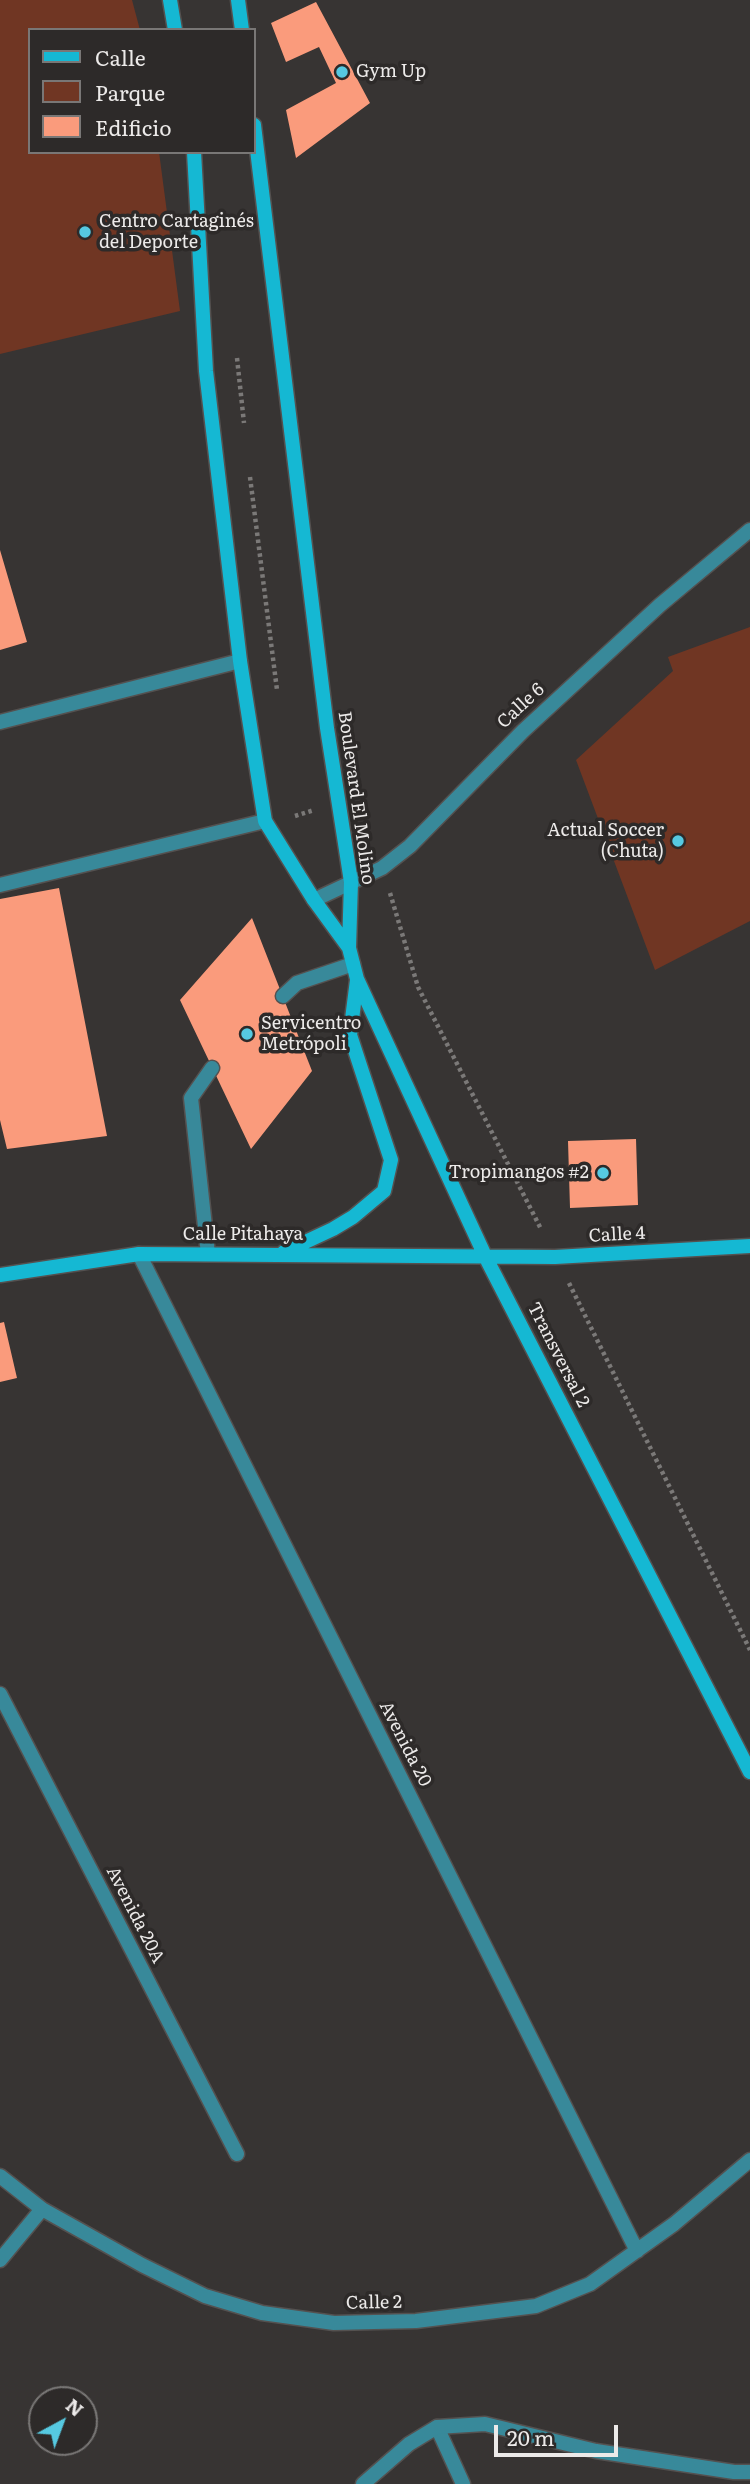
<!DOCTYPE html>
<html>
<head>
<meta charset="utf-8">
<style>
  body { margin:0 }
  #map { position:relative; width:750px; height:2484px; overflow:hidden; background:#373433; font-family:Literata,serif }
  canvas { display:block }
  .legend { position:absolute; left:28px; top:28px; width:228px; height:126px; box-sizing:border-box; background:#2d2a29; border:2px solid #797776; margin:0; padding:9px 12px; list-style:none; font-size:21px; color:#eceae9 }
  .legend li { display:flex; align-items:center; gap:14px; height:35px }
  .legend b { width:35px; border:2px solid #797776 }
  .north { position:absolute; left:28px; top:2386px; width:70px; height:70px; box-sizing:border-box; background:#2d2a29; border:2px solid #797776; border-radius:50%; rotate:41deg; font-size:19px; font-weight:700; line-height:28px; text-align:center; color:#eceae9 }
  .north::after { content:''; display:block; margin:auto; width:24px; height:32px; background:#56c9e1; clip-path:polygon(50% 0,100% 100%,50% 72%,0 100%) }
  .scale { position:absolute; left:494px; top:2425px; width:124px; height:32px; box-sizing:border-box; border:4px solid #eceae9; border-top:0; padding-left:9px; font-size:21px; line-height:24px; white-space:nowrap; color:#eceae9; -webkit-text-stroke:5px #2d2a29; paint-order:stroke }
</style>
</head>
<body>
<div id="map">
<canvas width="750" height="2484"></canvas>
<ul class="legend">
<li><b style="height:9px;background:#15b8d3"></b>Calle</li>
<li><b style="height:19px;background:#703623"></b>Parque</li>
<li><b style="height:19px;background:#fa9b7c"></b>Edificio</li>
</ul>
<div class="north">N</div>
<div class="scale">20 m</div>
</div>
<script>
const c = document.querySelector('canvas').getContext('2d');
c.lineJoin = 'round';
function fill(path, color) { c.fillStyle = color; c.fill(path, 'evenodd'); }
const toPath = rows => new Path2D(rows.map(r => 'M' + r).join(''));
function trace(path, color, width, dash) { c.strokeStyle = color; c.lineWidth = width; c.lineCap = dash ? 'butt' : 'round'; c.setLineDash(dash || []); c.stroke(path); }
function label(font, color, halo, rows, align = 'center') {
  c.font = font + ' Literata,serif'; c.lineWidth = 7; c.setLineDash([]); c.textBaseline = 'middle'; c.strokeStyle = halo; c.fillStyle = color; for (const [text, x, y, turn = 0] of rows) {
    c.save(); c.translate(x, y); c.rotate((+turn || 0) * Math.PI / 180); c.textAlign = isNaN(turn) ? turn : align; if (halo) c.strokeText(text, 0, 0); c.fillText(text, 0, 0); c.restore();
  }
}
fill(toPath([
  [0,0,132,0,140,30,30,30,30,152,159,152,180,311,0,354],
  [750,627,750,921,655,970,576,760,673,671,668,657]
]), '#703623');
fill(toPath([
  [316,2,370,103,296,158,286,110,336,83,319,47,286,62,271,23],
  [0,550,27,642,0,650],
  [59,888,107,1136,7,1149,0,1120,0,899],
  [252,918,312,1071,251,1149,180,1000],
  [636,1139,638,1205,570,1208,568,1141],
  [4,1322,17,1378,0,1382,0,1323]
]), '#fa9b7c');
const lane = toPath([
  [0,722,240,661],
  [0,885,265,821],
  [283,996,297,983,353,964],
  [208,1254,191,1098,212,1068],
  [437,2427,463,2484]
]);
const street = toPath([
  [314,900,382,868,410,846,523,731,660,605,750,530],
  [139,1254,637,2251],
  [0,1694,237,2154],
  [0,2176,42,2209,142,2265,205,2296,262,2313,334,2323,416,2321,536,2306,590,2284,674,2224,750,2160],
  [0,2260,42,2209],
  [363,2484,409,2444,437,2427,485,2424,596,2451,734,2472,750,2472]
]);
const secondary = toPath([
  [170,0,175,30],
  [238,0,242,30],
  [254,125,327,728,351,882,349,948,357,979,486,1258,750,1772],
  [194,152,206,371,240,661,265,821,314,900,349,948],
  [284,1252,333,1229,353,1217,384,1191,391,1160,350,1035,357,980],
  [0,1275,139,1254,555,1257,750,1246]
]);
trace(lane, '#545150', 17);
trace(street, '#545150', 17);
trace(secondary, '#545150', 17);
trace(toPath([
  [237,358,244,423],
  [250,477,277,690],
  [295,816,314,810],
  [390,893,418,987,541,1229],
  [569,1283,750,1650]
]), '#7b7978', 4.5, [3.5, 3.5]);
trace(lane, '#38899a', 14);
trace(street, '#38899a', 14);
trace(secondary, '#15b8d3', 14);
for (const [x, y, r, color] of [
  [342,72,7,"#56c9e1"],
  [85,232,7,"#56c9e1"],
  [678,841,7,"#56c9e1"],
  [247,1034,7,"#56c9e1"],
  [603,1173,7,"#56c9e1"]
]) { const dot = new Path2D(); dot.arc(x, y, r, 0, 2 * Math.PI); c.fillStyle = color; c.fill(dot); trace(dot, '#2d2a29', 2.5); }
label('18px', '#eceae9', '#2d2a29', [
  ["Gym Up",356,72],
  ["Centro Cartaginés",99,222],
  ["del Deporte",99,243],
  ["Actual Soccer",664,831,"right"],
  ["(Chuta)",664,852,"right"],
  ["Servicentro",261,1024],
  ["Metrópoli",261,1045],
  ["Tropimangos #2",589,1173,"right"]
], 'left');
label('18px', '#eceae9', '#2d2a29', [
  ["Calle 6",521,706,-43],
  ["Boulevard El Molino",356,798,82],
  ["Calle Pitahaya",243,1235],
  ["Calle 4",617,1235,-3],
  ["Transversal 2",558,1355,63],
  ["Avenida 20",405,1744,63],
  ["Avenida 20A",135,1915,63],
  ["Calle 2",374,2303,-1]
]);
</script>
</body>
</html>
